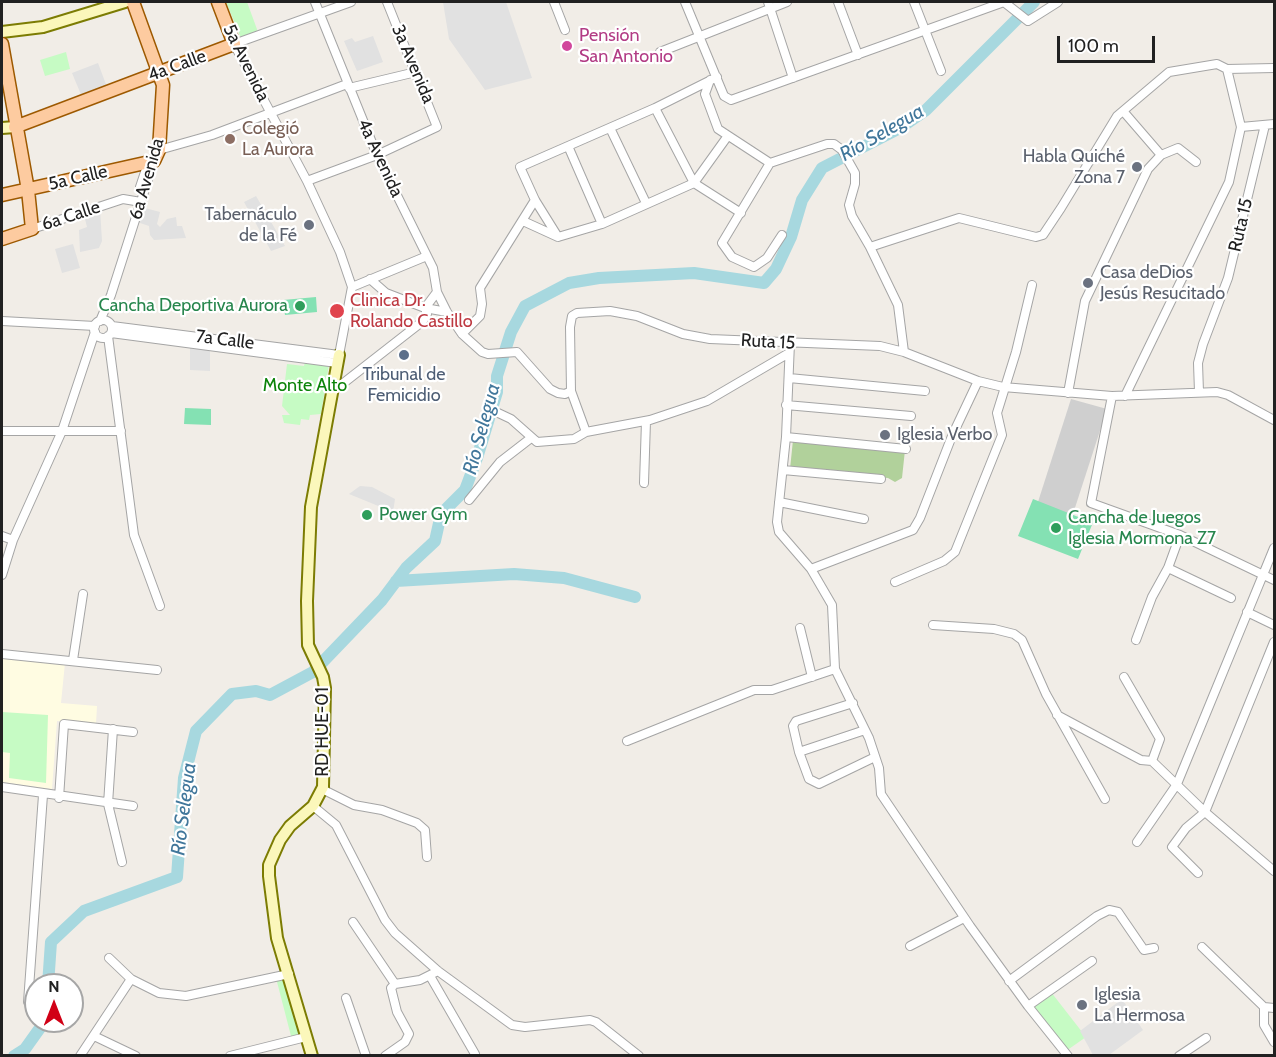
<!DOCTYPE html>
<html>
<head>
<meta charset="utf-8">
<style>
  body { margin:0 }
  #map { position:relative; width:1276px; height:1057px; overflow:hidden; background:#f1ede7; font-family:Cabin,sans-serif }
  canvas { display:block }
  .frame { position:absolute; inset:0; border:3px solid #212121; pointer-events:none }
  .north { position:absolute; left:24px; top:973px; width:60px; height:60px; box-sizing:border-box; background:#fff; border:2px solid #a6a6a6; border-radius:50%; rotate:0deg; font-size:16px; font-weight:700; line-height:24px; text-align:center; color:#212121 }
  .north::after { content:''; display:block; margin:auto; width:21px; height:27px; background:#d10016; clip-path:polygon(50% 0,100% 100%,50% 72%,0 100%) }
  .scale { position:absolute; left:1057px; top:36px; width:98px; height:27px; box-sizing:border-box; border:3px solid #212121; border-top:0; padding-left:8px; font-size:18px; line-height:21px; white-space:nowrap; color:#212121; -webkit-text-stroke:4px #fff; paint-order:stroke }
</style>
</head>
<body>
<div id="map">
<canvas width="1276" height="1057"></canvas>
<div class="frame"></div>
<div class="north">N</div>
<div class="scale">100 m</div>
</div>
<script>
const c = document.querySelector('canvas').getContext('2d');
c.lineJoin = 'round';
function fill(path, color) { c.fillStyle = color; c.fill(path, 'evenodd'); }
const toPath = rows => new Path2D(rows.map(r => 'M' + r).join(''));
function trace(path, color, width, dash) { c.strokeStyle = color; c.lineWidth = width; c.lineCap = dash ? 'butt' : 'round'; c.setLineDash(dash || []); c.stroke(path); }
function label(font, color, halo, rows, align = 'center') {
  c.font = font + ' Cabin,sans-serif'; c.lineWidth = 4.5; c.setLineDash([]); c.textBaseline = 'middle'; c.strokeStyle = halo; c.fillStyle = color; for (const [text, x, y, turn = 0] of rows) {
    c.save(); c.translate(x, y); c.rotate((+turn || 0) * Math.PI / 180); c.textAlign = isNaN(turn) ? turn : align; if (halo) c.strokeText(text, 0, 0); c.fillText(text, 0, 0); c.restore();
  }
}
fill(toPath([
  [2,657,65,663,61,703,97,706,96,724,57,721,52,789,2,782]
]), '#fffce2');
fill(toPath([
  [1071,399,1107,409,1072,517,1037,505]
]), '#cfcfcf');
fill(toPath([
  [793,440,905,450,902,478,895,482,888,478,790,469]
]), '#b1d19b');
fill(toPath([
  [226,2,247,2,258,32,241,38],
  [66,52,70,69,45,76,40,60],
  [305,362,329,364,321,414,310,415,309,420,301,419,300,425,284,423,282,415,290,415,282,406,287,364,304,366],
  [2,712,48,715,46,783,9,778,10,753,2,752],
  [285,975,301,1034,291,1036,276,978],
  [1051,992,1086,1037,1066,1051,1029,1006]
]), '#c6fbc4');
fill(toPath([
  [316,297,317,312,285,315,283,300],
  [185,408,211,409,211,425,184,424],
  [1033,499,1086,520,1090,512,1096,515,1078,559,1018,536]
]), '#84e1b3');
fill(toPath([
  [443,2,506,2,532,78,485,90,449,39],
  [373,36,383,62,357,71,344,41,352,38,355,42],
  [98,63,107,87,82,97,72,73],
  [256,196,285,246,271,251,244,202],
  [141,207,160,212,157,224,160,227,167,219,176,217,177,226,182,226,186,238,154,240,150,235,149,226,137,222],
  [100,209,102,241,99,248,80,252,79,230,87,227,84,215],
  [73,244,80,268,62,273,55,249],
  [190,346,210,349,210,371,190,370],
  [360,486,372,487,395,499,393,512,349,494],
  [1122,999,1143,1030,1109,1055,1093,1055,1080,1031]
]), '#e1e1e1');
trace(toPath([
  [396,581,514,574,564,578,635,597],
  [48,985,51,942,84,911,177,877,184,778,196,731,232,694,256,691,270,695,313,672,382,600,406,568,435,541,441,514,465,490,477,458,497,392,497,376,511,332,525,306,569,283,599,278,694,273,764,283,776,269,791,237,802,200,822,168,900,128,926,110,1034,2],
  [14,1056,25,1049,45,1021]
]), '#a7d8df', 12);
const street = toPath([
  [315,2,377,155,433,268,437,292,447,312,462,334,482,352,488,354,517,352,550,389,558,393,565,394,571,391,570,327,572,316,577,313,610,311,637,316,683,334,710,339,880,346,904,352,978,381,1003,387,1112,396,1217,392,1228,395,1274,420],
  [351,2,234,44,307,181,340,252,352,287],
  [554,2,565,30],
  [685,2,724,96,731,100,1004,2],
  [768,2,793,78],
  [838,2,858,55],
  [914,2,941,71],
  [1004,2,1028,21,1058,2],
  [660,52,787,2],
  [710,80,705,94,718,129,770,163],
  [349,88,416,72],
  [655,108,694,183,741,213],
  [1123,111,1161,155],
  [1241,127,1274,124],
  [610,128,646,203],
  [568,146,602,224],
  [159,150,212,135,347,84],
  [307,181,377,155,437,127,387,2],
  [140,187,148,163],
  [523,221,558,237,602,224,694,183,727,137],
  [32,229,123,199,141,202],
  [782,235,767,258,754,267,732,257,722,243,770,163,827,144,834,144,842,150,855,173,855,184,849,205,852,216,870,247,898,305,904,352],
  [558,237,535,200,520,167,655,108,717,77],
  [870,247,959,218,1036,237,1043,235,1061,208,1117,116,1169,72,1217,64,1227,69,1274,68],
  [370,279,386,293,425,308,447,312],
  [352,287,427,256],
  '94 329a9 9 0 1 1 18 0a9 9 0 1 1-18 0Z',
  [2,321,95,326],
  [100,321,111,295,154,161],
  [112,326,339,355,352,287],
  [111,333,337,363],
  [462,334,480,316,482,304,480,288,535,200],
  [108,336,134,535,160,606],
  [790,343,786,437,777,522,779,532,811,569,832,605,835,669,869,738,879,768,881,794,970,926,1028,1006,1068,1056],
  [789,378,925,391],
  [571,391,586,432],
  [332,392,423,321,427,314,425,308,437,292],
  [1199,392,1198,363,1203,344,1228,278,1265,125],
  [1068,393,1085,301,1148,169,1161,155,1178,148,1196,162],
  [1112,396,1091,503,1180,535,1274,580],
  [1125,396,1229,182,1241,127,1227,69],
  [786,405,911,416],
  [494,411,511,419,537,442,574,439,586,432,650,420,707,401,789,353],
  [2,431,121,431],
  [786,437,906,449],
  [783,470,881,479],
  [644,483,646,421],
  [469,500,500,462,531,438],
  [779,502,864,519],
  [2,536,13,540],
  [1168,568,1231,598],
  [811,569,913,530,920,518,952,436,978,381],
  [2,575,13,540,62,431,95,332],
  [895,582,944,561,955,552,1002,435,997,413,1016,352,1032,285],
  [1247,612,1274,625],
  [933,625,994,629,1014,634,1022,640,1046,694,1105,799],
  [800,628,812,677],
  [1136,640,1152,597,1168,568,1180,535],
  [2,654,157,670],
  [73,660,83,594],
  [1124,677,1160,739,1152,761],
  [1057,715,1141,760,1152,761,1205,812,1274,871],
  [113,729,108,804,122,862],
  [865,730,799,752,809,779,819,784,875,757],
  [627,741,754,690,772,690,835,669],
  [799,752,793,726,796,721,853,703],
  [2,787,133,806],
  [322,789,354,805,382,810,417,823,425,830,427,857],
  [59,798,64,724,133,732],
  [313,806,336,825,385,920,395,933,438,971,512,1025,525,1027,590,1020,596,1022,639,1056],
  [1137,842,1177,784,1274,548],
  [1198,873,1172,847,1186,828,1205,812,1274,642],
  [353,922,395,984],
  [910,946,964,918],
  [1202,947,1264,1007,1274,1008],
  [109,958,131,979,159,993,186,996,289,974],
  [430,976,475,1054],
  [1009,981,1097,916,1109,910,1118,912,1144,950,1154,948],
  [346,998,366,1056],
  [28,1002,43,795],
  [1028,1006,1092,961],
  [1264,1007,1264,1025,1274,1042],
  [94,1036,136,1056],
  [80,1056,131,979],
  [230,1056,306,1037],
  [385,1056,405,1042,409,1034,397,1012,391,988,395,984,420,980,438,971],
  [1179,1056,1206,1038]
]);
const secondary = toPath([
  [2,32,43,27,125,2],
  [2,128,15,127],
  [312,1056,277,938,269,876,269,865,280,840,290,826,313,806,323,787,325,688,323,677,308,645,307,601,311,507,339,355]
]);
const primary = toPath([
  [2,44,28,190,32,229,2,239],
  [15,127,234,44,218,2],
  [2,195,154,161,159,150,163,85,133,2]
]);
trace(street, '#a5a5a5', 10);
trace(secondary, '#7c7c03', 14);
trace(primary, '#9d5900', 15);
trace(street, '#fff', 8);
trace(secondary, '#fbf7bb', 10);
trace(primary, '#fdcba0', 12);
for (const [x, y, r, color] of [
  [567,46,6,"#d1479c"],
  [230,139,6,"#8d6e63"],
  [1137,167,6,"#6b7280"],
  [309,225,6,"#6b7280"],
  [1088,283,6,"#6b7280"],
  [300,306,6,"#2e9e5b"],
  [337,311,8,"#e0444e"],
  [404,355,6,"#5c6f8a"],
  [885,435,6,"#6b7280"],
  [367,515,6,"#2e9e5b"],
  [1056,528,6,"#2e9e5b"],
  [1082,1005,6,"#6b7280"]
]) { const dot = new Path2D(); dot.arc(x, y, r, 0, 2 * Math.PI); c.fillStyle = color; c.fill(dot); trace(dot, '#fff', 2); }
label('18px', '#b23c85', '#fff', [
  ["Pensión",579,36],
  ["San Antonio",579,57]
], 'left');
label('18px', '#212121', '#fff', [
  ["5a Avenida",246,63,64],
  ["3a Avenida",413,64,67],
  ["4a Calle",177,66,-20],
  ["4a Avenida",380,158,65],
  ["5a Calle",78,178,-13],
  ["6a Avenida",147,179,-74],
  ["6a Calle",71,216,-18],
  ["Ruta 15",1241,225,-77],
  ["7a Calle",225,340,7],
  ["Ruta 15",768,342,3],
  ["RD HUE-01",323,732,-90]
]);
label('18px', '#785e54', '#fff', [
  ["Colegió",242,129],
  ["La Aurora",242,150]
], 'left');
label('18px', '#5b616d', '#fff', [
  ["Habla Quiché",1125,157,"right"],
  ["Zona 7",1125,178,"right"],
  ["Tabernáculo",297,215,"right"],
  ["de la Fé",297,236,"right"],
  ["Casa deDios",1100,273],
  ["Jesús Resucitado",1100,294],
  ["Iglesia Verbo",897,435],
  ["Iglesia",1094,995],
  ["La Hermosa",1094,1016]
], 'left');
label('18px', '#be3a42', '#fff', [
  ["Clinica Dr.",350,301],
  ["Rolando Castillo",350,322]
], 'left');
label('18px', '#27864d', '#fff', [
  ["Cancha Deportiva Aurora",288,306,"right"],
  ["Power Gym",379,515],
  ["Cancha de Juegos",1068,518],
  ["Iglesia Mormona Z7",1068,539]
], 'left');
label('18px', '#4e5e75', '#fff', [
  ["Tribunal de",404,375],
  ["Femicidio",404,396]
]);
label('18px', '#0c830a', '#fff', [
  ["Monte Alto",305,386]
]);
label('italic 20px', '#41779b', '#fff', [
  ["Río Selegua",882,133,-30],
  ["Río Selegua",482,429,-75],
  ["Río Selegua",184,809,-83]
]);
</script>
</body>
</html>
